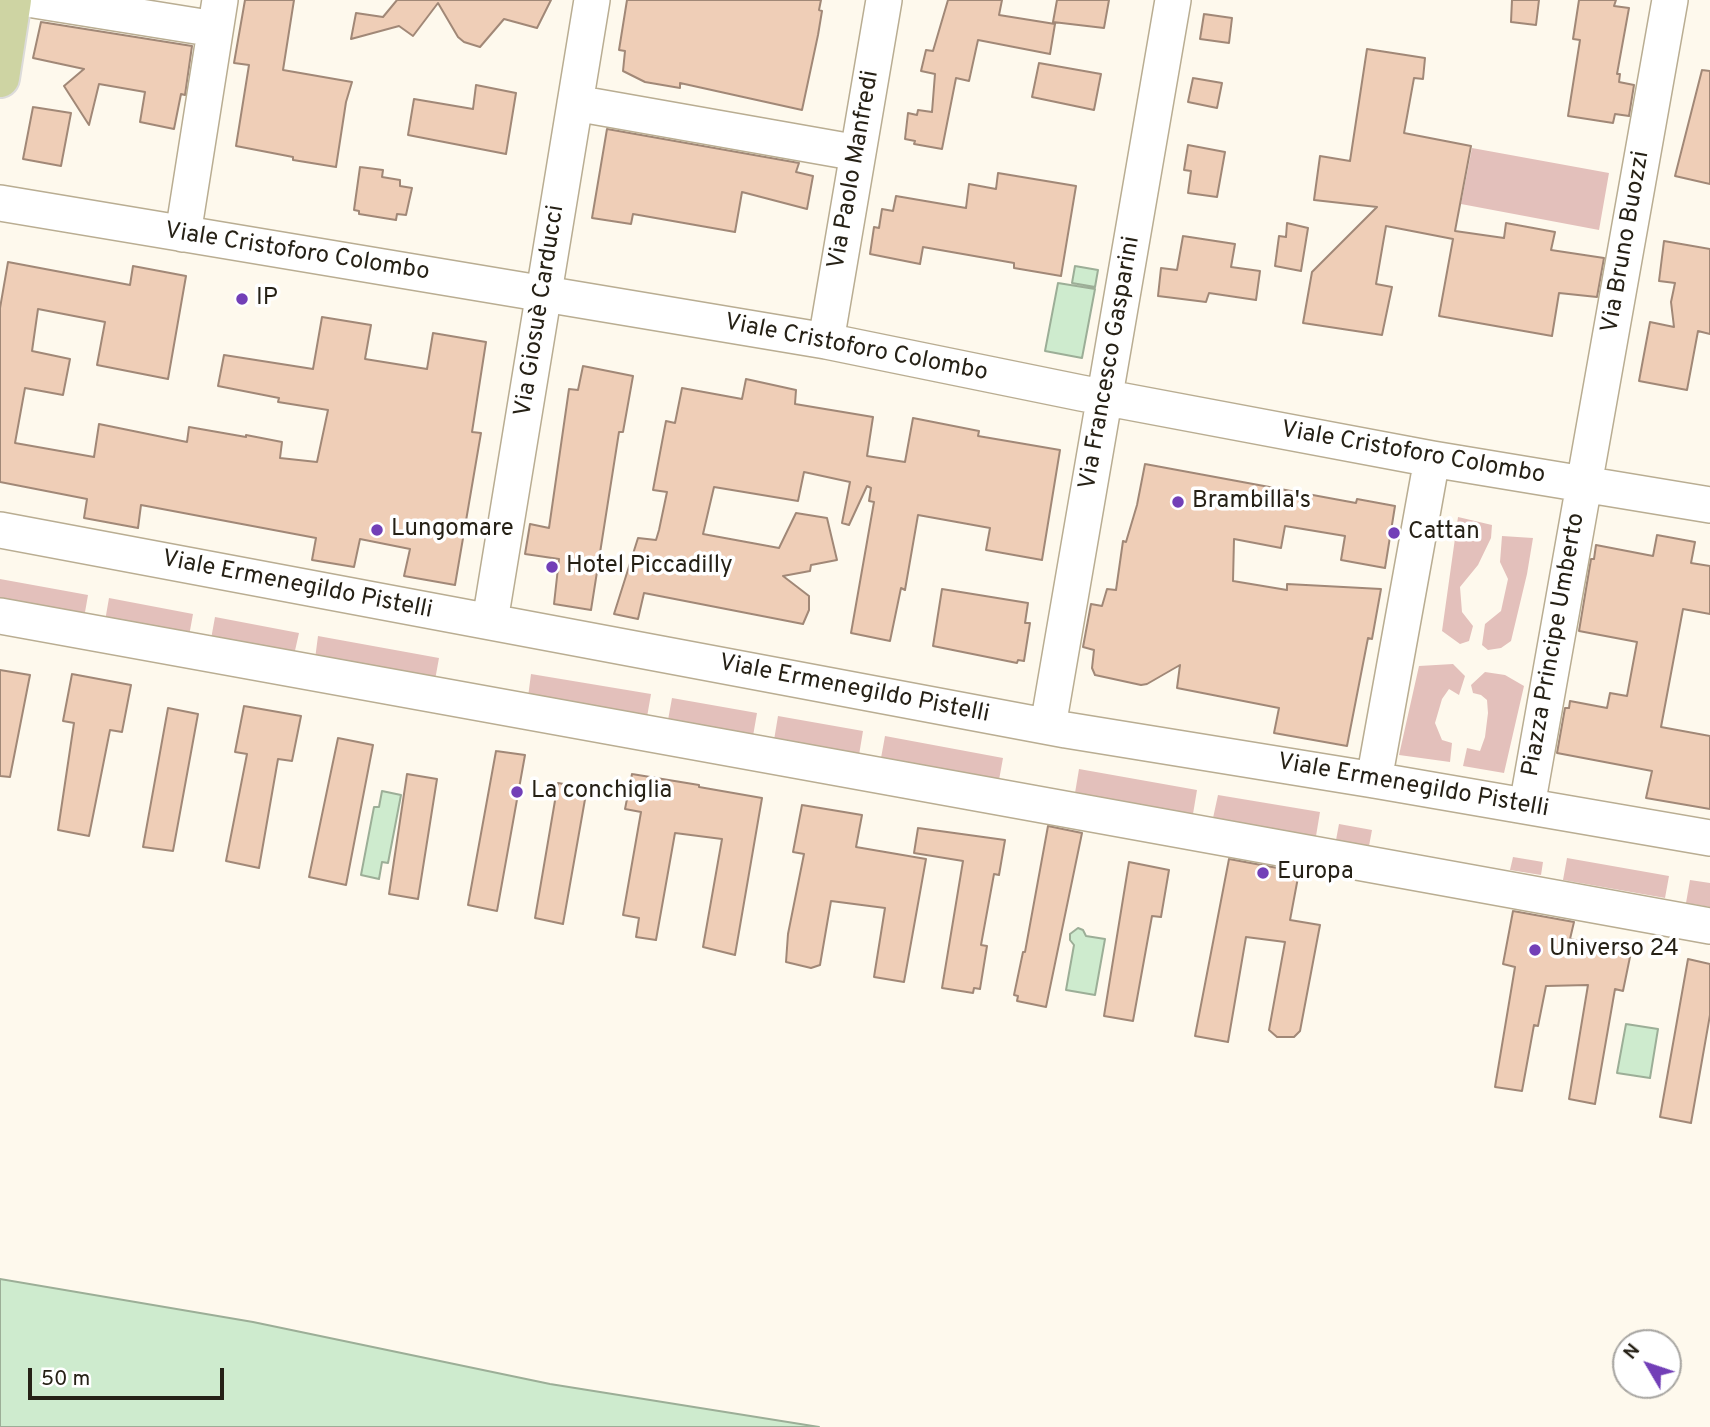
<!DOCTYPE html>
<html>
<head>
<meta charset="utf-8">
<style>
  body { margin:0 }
  #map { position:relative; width:1710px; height:1427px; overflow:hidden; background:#fef9ed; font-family:Overpass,sans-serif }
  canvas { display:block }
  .north { position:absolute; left:1612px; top:1329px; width:70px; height:70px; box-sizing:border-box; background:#fff; border:2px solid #a8a6a2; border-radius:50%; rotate:309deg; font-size:19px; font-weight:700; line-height:28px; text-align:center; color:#262116 }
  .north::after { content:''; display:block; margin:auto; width:24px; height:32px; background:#723fb7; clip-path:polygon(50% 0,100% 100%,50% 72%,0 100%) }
  .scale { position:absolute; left:28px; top:1368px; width:196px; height:32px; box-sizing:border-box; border:4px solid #262116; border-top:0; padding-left:9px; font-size:21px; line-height:24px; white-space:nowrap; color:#262116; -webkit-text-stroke:5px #fff; paint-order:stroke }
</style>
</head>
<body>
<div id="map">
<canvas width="1710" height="1427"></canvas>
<div class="north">N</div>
<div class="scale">50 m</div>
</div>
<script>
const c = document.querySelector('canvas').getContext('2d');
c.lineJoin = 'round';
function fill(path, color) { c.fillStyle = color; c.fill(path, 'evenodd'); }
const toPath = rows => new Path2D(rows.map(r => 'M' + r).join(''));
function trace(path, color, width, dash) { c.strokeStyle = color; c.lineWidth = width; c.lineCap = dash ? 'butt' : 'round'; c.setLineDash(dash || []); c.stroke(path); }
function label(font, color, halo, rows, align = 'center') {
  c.font = font + ' Overpass,sans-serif'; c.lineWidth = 7; c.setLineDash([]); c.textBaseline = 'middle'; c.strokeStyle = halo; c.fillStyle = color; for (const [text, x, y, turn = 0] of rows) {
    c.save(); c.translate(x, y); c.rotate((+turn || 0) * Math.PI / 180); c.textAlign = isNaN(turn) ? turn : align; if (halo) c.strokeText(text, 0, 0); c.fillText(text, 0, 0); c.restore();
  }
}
fill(toPath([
  [1472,148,1609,173,1599,230,1461,204],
  [1458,517,1492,525,1491,538,1478,565,1460,587,1462,612,1473,626,1469,641,1460,644,1442,631],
  [1502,536,1533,538,1527,574,1511,641,1501,648,1488,650,1482,645,1485,624,1501,611,1508,579,1500,562],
  [0,579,88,595,84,618,0,602],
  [109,598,193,614,189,636,105,621],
  [215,617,299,633,294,655,211,639],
  [318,636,439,658,435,680,315,659],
  [1453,664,1465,676,1459,695,1449,689,1442,699,1435,723,1442,740,1452,743,1450,762,1399,755,1419,666],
  [1485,672,1505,675,1524,686,1504,773,1463,766,1467,748,1480,751,1485,737,1488,713,1487,700,1481,695,1473,693,1471,685],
  [531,674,651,694,647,717,528,697],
  [672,698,757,713,753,736,668,720],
  [778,716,863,731,859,755,774,740],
  [885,736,1003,758,999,780,881,758],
  [1079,769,1197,790,1193,814,1075,793],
  [1218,795,1320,812,1316,836,1213,818],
  [1339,824,1372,830,1369,846,1336,840],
  [1513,857,1543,862,1541,875,1510,870],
  [1567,858,1669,876,1665,898,1563,880],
  [1690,880,1710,883,1710,907,1686,903]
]), '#e3c0bb');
const water = toPath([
  [1075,266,1098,270,1095,287,1072,283,1075,266],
  [1058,283,1095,289,1082,358,1045,351,1058,283],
  [382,791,401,795,388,863,382,862,379,879,361,875,374,807,379,807,382,791],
  [1078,928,1083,930,1086,936,1105,939,1095,995,1066,990,1074,945,1070,940,1070,934,1078,928],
  [1626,1024,1658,1029,1650,1078,1617,1073,1626,1024],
  [0,1279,253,1322,550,1384,819,1427,0,1427,0,1279]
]);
fill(water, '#ceebce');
trace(water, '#9cae97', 2);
const building = toPath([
  [245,0,294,0,283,70,352,82,346,102,336,167,293,160,293,157,236,146,249,65,234,63,245,0],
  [397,0,551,0,537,28,504,19,480,47,464,42,458,37,438,3,413,36,399,26,351,39,356,13,383,17,397,0],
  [627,0,821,0,819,10,822,11,818,35,802,110,680,83,680,88,645,82,623,71,625,51,619,50,627,0],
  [948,0,1002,0,999,15,1055,24,1050,54,978,40,969,81,956,78,942,149,914,144,915,141,905,139,908,113,917,115,918,110,932,112,935,74,921,71,926,50,933,51,948,0],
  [1057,0,1109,0,1104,28,1053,22,1057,0],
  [1512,0,1539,0,1536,25,1511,22,1512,0],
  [1579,0,1616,0,1614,6,1629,8,1617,74,1620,74,1619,82,1634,85,1629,116,1615,114,1613,123,1568,116,1580,40,1573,39,1579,0],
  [1204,14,1232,18,1229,43,1200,39,1204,14],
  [41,22,192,46,185,95,181,94,174,129,140,122,145,92,99,84,89,125,64,86,84,69,33,58,41,22],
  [1367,49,1425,58,1423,79,1414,78,1404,133,1471,146,1455,231,1504,238,1506,223,1555,232,1551,250,1604,258,1597,297,1559,293,1552,336,1439,316,1453,239,1386,226,1376,284,1392,287,1382,335,1303,323,1312,272,1377,207,1314,200,1320,156,1350,161,1367,49],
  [1039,63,1101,74,1094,110,1032,97,1039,63],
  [1702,70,1710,71,1710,184,1675,176,1702,70],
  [1193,78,1222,83,1217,108,1188,102,1193,78],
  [476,85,516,93,506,154,408,135,414,99,473,109,476,85],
  [33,107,71,113,61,166,23,159,33,107],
  [607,129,799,163,796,172,813,176,807,209,742,192,735,232,633,214,631,224,592,218,607,129],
  [1188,145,1225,152,1217,197,1188,193,1191,171,1184,170,1188,145],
  [360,167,383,170,382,177,400,180,400,186,412,188,406,215,397,214,396,220,359,214,359,211,354,210,360,167],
  [998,173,1076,186,1061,276,1014,268,1014,263,923,247,920,264,870,254,874,227,879,228,882,209,893,211,896,196,966,208,969,184,996,189,998,173],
  [1287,223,1308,228,1301,271,1275,266,1279,236,1286,237,1287,223],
  [1183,236,1235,244,1231,267,1260,271,1256,300,1209,293,1206,302,1158,296,1161,268,1177,270,1183,236],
  [1664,241,1710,249,1710,334,1698,331,1687,390,1639,381,1650,322,1674,327,1671,302,1675,283,1659,281,1664,241],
  [8,262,130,285,133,266,186,276,168,379,97,365,105,322,38,309,32,351,70,359,63,395,25,388,15,443,94,457,99,424,187,442,189,427,246,437,246,435,282,442,280,458,317,462,328,410,278,402,279,398,218,386,224,355,313,369,322,317,371,325,365,359,427,369,433,333,486,342,472,432,481,433,455,585,404,576,410,549,360,539,354,567,312,560,316,538,141,505,138,528,84,518,87,499,0,482,0,308,8,262],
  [583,366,633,376,623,432,619,432,591,610,554,604,559,559,525,554,530,524,549,528,569,389,578,390,583,366],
  [746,379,796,390,795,404,873,417,867,456,905,462,913,418,979,431,978,436,1060,450,1042,560,986,550,990,528,918,515,905,590,901,588,890,641,851,633,874,502,869,501,871,488,867,486,849,525,842,523,850,482,804,472,798,501,714,487,703,534,779,548,796,513,827,518,837,560,811,565,810,571,783,576,809,596,809,610,803,624,644,593,638,619,614,614,638,538,656,540,659,530,667,492,653,490,666,421,675,423,682,388,742,399,746,379],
  [1145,464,1356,503,1357,499,1395,506,1385,568,1341,560,1345,536,1285,526,1281,548,1234,539,1233,581,1287,590,1287,584,1381,589,1372,639,1368,638,1347,746,1274,733,1279,708,1177,688,1180,665,1147,684,1141,685,1095,675,1092,668,1094,650,1083,647,1091,604,1102,606,1107,589,1116,590,1123,541,1126,542,1137,505,1145,464],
  [1657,535,1695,542,1691,563,1710,566,1710,614,1683,609,1661,727,1710,736,1710,809,1646,798,1652,771,1557,753,1565,708,1569,708,1570,701,1607,708,1610,693,1627,696,1637,642,1579,631,1591,559,1594,559,1596,545,1653,556,1657,535],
  [942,589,1028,603,1025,623,1030,623,1024,661,1018,660,1017,663,933,646,942,589],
  [0,670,30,675,10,777,0,776,0,670],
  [72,674,131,685,122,732,110,730,89,836,58,830,74,723,63,721,72,674],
  [244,706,301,716,292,761,278,759,259,868,226,861,247,754,235,752,244,706],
  [168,708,198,714,173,851,143,847,168,708],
  [338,738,373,745,346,885,309,877,338,738],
  [496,751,525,755,497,911,468,905,496,751],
  [407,774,437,779,418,899,389,894,407,774],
  [632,774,699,785,699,787,762,798,735,955,703,947,722,839,675,833,656,940,636,937,639,918,623,915,641,812,625,809,632,774],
  [558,783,587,788,563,924,535,918,558,783],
  [802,805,862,815,856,847,926,859,904,982,874,977,885,908,831,901,820,965,811,968,786,962,788,934,804,854,793,852,802,805],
  [1048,826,1082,833,1046,1007,1017,1001,1018,996,1014,995,1023,952,1025,952,1048,826],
  [918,828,1005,840,999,875,994,874,981,945,987,946,980,989,974,988,973,993,942,988,963,861,914,853,918,828],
  [1229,859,1299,872,1290,920,1320,925,1300,1031,1294,1037,1277,1037,1269,1030,1285,942,1246,937,1228,1042,1195,1036,1229,859],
  [1129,862,1169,870,1161,917,1152,916,1133,1021,1104,1016,1129,862],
  [1513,911,1574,922,1570,939,1631,952,1623,991,1615,989,1595,1104,1569,1099,1588,985,1546,986,1538,1026,1534,1025,1522,1091,1495,1087,1515,967,1503,964,1513,911],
  [1688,959,1710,964,1710,1015,1691,1123,1660,1117,1688,959]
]);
fill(building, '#efceb7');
trace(building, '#a18877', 2);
const minor = toPath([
  [34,0,215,29],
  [575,103,858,153],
  [0,203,826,341,1081,393,1432,459,1710,505],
  [183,234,220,0],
  [826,341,884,0],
  [0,530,1066,730,1374,780,1710,838],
  [0,616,1710,926],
  [490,621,592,0],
  [1048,726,1173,0],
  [1374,780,1432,459],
  [1527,806,1670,0]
]);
const major = toPath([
  [0,78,12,0]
]);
trace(minor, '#b9ad92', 38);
trace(major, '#dcdbda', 42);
trace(minor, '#fff', 35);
trace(major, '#ced4a3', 38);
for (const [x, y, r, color] of [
  [242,299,7,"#723fb7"],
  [1178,502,7,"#723fb7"],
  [377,530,7,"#723fb7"],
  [1394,533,7,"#723fb7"],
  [552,567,7,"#723fb7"],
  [517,792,7,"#723fb7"],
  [1263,873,7,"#723fb7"],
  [1535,950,7,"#723fb7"]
]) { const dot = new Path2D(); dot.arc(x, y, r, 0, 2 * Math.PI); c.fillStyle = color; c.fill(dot); trace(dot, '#fff', 2.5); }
label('24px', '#262116', '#fff', [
  ["Via Paolo Manfredi",855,170,-80],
  ["Via Bruno Buozzi",1627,242,-80],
  ["Viale Cristoforo Colombo",297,253,9],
  ["Via Giosuè Carducci",541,311,-81],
  ["Viale Cristoforo Colombo",856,349,11],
  ["Via Francesco Gasparini",1111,363,-80],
  ["Viale Cristoforo Colombo",1413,454,10],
  ["Viale Ermenegildo Pistelli",297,586,11],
  ["Piazza Principe Umberto",1555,645,-80],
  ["Viale Ermenegildo Pistelli",854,690,11],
  ["Viale Ermenegildo Pistelli",1413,787,10]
]);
label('24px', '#262116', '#fff', [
  ["IP",256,299],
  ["Brambilla's",1192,502],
  ["Lungomare",391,530],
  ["Cattan",1408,533],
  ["Hotel Piccadilly",566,567],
  ["La conchiglia",531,792],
  ["Europa",1277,873],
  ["Universo 24",1549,950]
], 'left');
</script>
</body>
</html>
